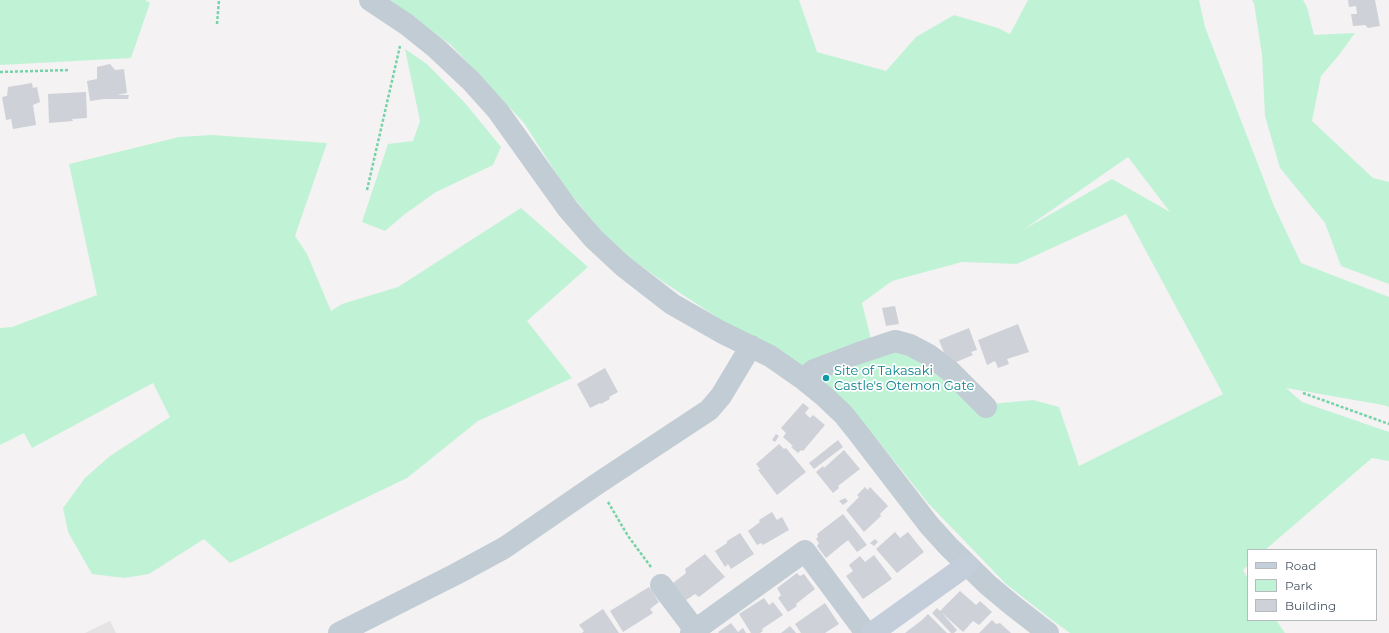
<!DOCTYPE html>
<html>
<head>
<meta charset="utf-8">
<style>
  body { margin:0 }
  #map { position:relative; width:1389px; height:633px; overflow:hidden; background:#f4f2f2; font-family:Montserrat,sans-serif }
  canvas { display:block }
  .legend { position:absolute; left:1247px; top:549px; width:130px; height:72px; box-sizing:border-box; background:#fff; border:1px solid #b6bbc0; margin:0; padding:5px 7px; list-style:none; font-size:12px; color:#485461 }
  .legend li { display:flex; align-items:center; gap:8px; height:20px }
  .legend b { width:20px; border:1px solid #b6bbc0 }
</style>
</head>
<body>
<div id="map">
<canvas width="1389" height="633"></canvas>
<ul class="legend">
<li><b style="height:5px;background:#c4cedb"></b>Road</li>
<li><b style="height:11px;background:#c0f3d6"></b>Park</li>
<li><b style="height:11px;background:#ced1d7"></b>Building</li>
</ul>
</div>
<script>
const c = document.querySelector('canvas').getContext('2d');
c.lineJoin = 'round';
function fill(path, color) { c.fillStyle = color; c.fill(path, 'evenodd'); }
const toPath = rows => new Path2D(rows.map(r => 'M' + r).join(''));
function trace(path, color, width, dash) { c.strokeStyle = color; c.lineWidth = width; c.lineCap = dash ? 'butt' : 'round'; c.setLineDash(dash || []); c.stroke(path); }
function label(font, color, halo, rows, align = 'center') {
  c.font = font + ' Montserrat,sans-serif'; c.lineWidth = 3.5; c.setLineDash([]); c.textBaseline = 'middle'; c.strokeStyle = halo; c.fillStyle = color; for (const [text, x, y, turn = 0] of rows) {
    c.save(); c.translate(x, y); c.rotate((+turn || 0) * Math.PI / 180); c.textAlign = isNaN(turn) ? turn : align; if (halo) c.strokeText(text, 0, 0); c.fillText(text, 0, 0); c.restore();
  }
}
fill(toPath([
  [110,621,116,633,85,633]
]), '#e5e3e4');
fill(toPath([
  [0,0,145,0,150,3,131,58,0,65],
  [390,0,799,0,817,52,886,71,916,37,954,15,998,28,1010,34,1028,0,1199,0,1205,27,1274,206,1301,263,1389,297,1389,407,1383,405,1286,388,1302,402,1389,432,1389,461,1372,458,1265,550,1248,550,1248,565,1243,570,1248,578,1248,620,1276,620,1285,633,1070,633,1052,620,1006,584,928,503,863,422,715,316,662,281,633,260,604,234,567,190,524,123,451,45],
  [1128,157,1170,212,1112,179,1023,230],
  [1126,214,1223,394,1079,466,1059,407,1033,400,991,404,939,354,871,339,862,303,892,281,962,262,1017,264],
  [1252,0,1303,0,1307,7,1314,35,1355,33,1339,55,1321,76,1312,121,1373,178,1389,182,1389,284,1341,266,1325,223,1280,168,1265,116,1262,55,1254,3],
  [405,49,427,64,465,103,501,147,493,165,436,192,405,214,385,231,362,222,388,144,413,141,420,121],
  [212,135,327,143,295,236,307,254,331,311,342,304,398,287,521,208,588,267,527,321,572,378,478,421,407,478,230,563,204,539,149,574,124,578,92,574,68,532,63,508,85,478,110,456,170,417,153,383,32,448,24,433,0,445,0,328,12,327,97,295,69,164,179,137]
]), '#c0f3d6');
fill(toPath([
  [1348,0,1375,0,1380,26,1368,28,1365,25,1353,26,1351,14,1357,14,1356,6,1349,7],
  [110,64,115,70,124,69,127,93,117,95,129,95,128,99,104,99,90,101,87,81,97,79,97,67],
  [32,83,33,88,37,87,40,102,33,105,36,125,13,129,11,119,6,120,2,97,7,96,8,87],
  [86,92,87,118,72,119,73,121,49,123,48,94],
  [895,306,899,324,886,326,882,308],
  [1018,324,1029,352,1007,359,1009,364,998,368,995,361,987,365,978,340],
  [969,328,977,350,971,352,973,355,949,365,939,340],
  [605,368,618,392,609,397,610,399,601,404,600,403,590,408,577,384],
  [803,403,809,408,805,413,810,418,813,415,825,425,803,451,801,450,798,453,791,447,793,446,783,437,786,433,781,428],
  [776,434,779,436,775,442,772,440],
  [838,440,843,447,814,469,809,463],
  [779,444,784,449,786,448,806,472,777,495,758,470,760,469,756,464],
  [844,450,860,469,838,486,839,488,833,493,816,472,823,466,824,468],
  [865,487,868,490,870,487,888,506,880,514,881,516,864,532,846,510,859,497,857,495],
  [845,498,848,501,843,505,839,501],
  [772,512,777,520,782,517,789,530,763,545,761,543,757,545,748,531,760,522,759,520],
  [843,514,867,545,857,552,848,540,826,558,817,546,819,543,816,539,818,537,817,534],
  [895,532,900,538,908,532,924,552,897,573,876,549],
  [740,533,754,554,731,569,728,564,725,567,715,551,727,543,727,541],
  [875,539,878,542,874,546,870,543],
  [705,554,725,577,699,597,695,594,686,600,673,583,686,573,685,569],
  [874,555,892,579,863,599,846,576,853,571,849,565,860,556,865,562],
  [797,573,800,576,804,574,815,589,796,604,797,606,788,612,778,598,781,595,777,588],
  [649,587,659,602,650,609,653,613,623,632,610,611],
  [960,591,976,605,980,601,992,612,979,625,973,621,963,632,942,613,957,630,954,633,951,633,932,613,937,608,940,611],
  [764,598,769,605,773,602,783,615,762,629,763,631,760,633,751,633,739,614],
  [825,603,839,624,825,633,801,633,795,624],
  [603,609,619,633,582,633,584,631,579,625],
  [928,614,947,633,905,633,922,620],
  [992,620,996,624,1000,623,1011,633,979,633],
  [731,623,738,632,743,628,746,633,719,633,718,632],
  [790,626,796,633,781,633]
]), '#ced1d7');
trace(toPath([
  [217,24,219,0],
  [0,72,70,70],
  [367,190,400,46],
  [1303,393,1389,424],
  [608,502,628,536,651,567]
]), '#75d3a9', 2.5, [3, 2]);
trace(toPath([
  [370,0,406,24,436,48,471,81,498,111,568,209,594,239,623,266,672,304,721,332,770,356,803,379,824,396,843,414,859,434,929,525,948,546,988,585,1012,605,1048,633],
  [803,379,814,370,859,353,895,341,910,345,929,355,950,371,986,407],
  [661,585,695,630],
  [339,633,456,574,504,548,597,484,709,410,721,396,751,346],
  [691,633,805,551,866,633]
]), '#c2ccd4', 22);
trace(toPath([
  [872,633,967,565]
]), '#c4cedb', 22);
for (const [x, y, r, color] of [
  [826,378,4,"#0f9aa8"]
]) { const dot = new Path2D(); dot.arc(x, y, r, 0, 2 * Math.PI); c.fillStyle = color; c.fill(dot); trace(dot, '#fff', 1.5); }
label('13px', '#0d838f', '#fff', [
  ["Site of Takasaki",834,371],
  ["Castle's Otemon Gate",834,386]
], 'left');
</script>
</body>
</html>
